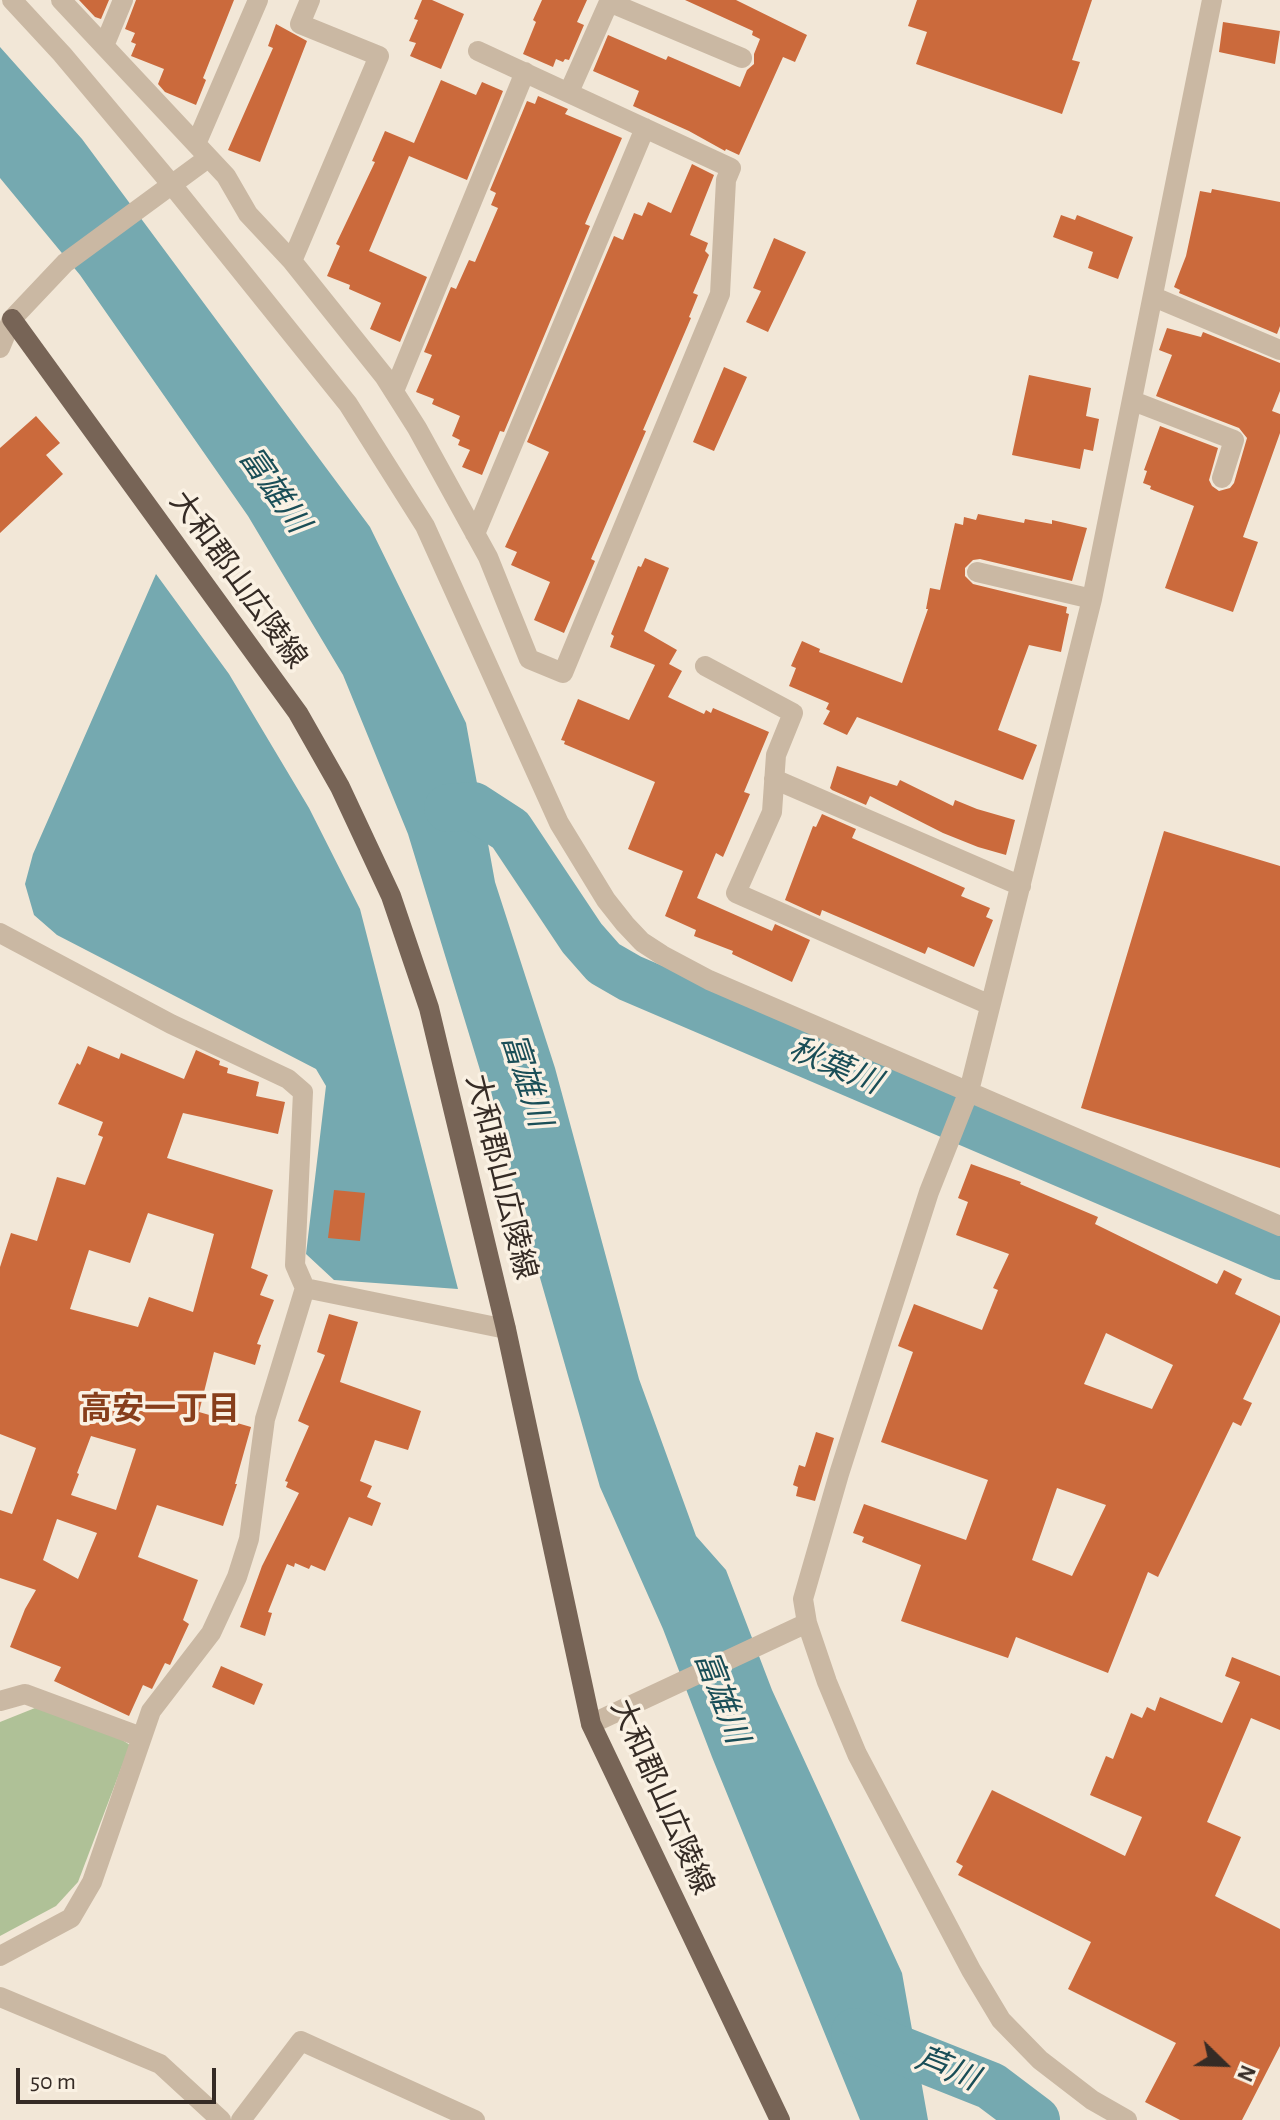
<!DOCTYPE html>
<html>
<head>
<meta charset="utf-8">
<style>
  body { margin:0 }
  #map { position:relative; width:1280px; height:2120px; overflow:hidden; background:#f2e7d7; font-family:"Alegreya Sans",sans-serif }
  canvas { display:block }
  .north { position:absolute; left:1184px; top:2024px; width:80px; height:80px; -webkit-text-stroke:6px #faf1e3; paint-order:stroke; rotate:113deg; font-size:22px; font-weight:700; line-height:32px; text-align:center; color:#352b25 }
  .north::after { content:''; display:block; margin:auto; width:28px; height:36px; background:#352b25; clip-path:polygon(50% 0,100% 100%,50% 72%,0 100%) }
  .scale { position:absolute; left:16px; top:2068px; width:200px; height:36px; box-sizing:border-box; border:4px solid #352b25; border-top:0; padding-left:10px; font-size:24px; line-height:28px; white-space:nowrap; color:#352b25; -webkit-text-stroke:6px #faf1e3; paint-order:stroke }
</style>
</head>
<body>
<div id="map">
<canvas width="1280" height="2120"></canvas>
<div class="north">N</div>
<div class="scale">50 m</div>
</div>
<script>
const c = document.querySelector('canvas').getContext('2d');
c.lineJoin = 'round';
function fill(path, color) { c.fillStyle = color; c.fill(path, 'evenodd'); }
const toPath = rows => new Path2D(rows.map(r => 'M' + r).join(''));
function trace(path, color, width, dash) { c.strokeStyle = color; c.lineWidth = width; c.lineCap = dash ? 'butt' : 'round'; c.setLineDash(dash || []); c.stroke(path); }
function label(font, color, halo, rows, align = 'center') {
  c.font = font + ' "Alegreya Sans","Noto Sans JP",sans-serif'; c.lineWidth = 7; c.setLineDash([]); c.textBaseline = 'middle'; c.strokeStyle = halo; c.fillStyle = color; for (const [text, x, y, turn = 0] of rows) {
    c.save(); c.translate(x, y); c.rotate((+turn || 0) * Math.PI / 180); c.textAlign = isNaN(turn) ? turn : align; if (halo) c.strokeText(text, 0, 0); c.fillText(text, 0, 0); c.restore();
  }
}
fill(toPath([
  [35,1708,90,1719,130,1745,78,1882,56,1906,0,1936,0,1722]
]), '#afc197');
fill(toPath([
  [0,47,82,139,370,527,466,723,495,882,555,1068,639,1379,696,1536,726,1570,772,1690,902,1973,928,2120,860,2120,712,1757,663,1629,600,1487,487,1093,408,834,343,675,248,516,80,275,0,178],
  [156,574,229,674,309,808,360,909,458,1289,334,1280,306,1254,326,1086,316,1069,57,935,34,915,25,884,33,854]
]), '#75a9b0');
trace(toPath([
  [448,808,473,806,510,830,582,938,604,963,630,978,1280,1256],
  [855,2032,991,2086,1036,2120]
]), '#75a9b0', 48);
fill(toPath([
  [79,0,109,0,101,19,95,17],
  [136,0,234,0,203,78,206,80,196,105,165,92,158,84,164,69,131,56,136,44,131,42,135,33,125,29],
  [422,0,432,0,464,14,441,69,410,56,416,43,409,41,418,20,414,19],
  [542,0,587,0,577,22,584,25,569,60,565,59,563,62,556,59,553,67,523,54,536,22,533,20],
  [685,0,736,0,807,35,795,62,783,57,739,155,726,149,725,151,689,131,633,106,639,91,593,71,608,35,666,60,668,56,740,87,747,70,754,64,754,54,760,39,752,35,753,31],
  [917,0,1092,0,1072,60,1080,62,1062,114,916,64,927,32,908,26],
  [1223,22,1280,31,1275,64,1219,52],
  [276,24,307,41,260,162,228,150,273,48,268,46],
  [441,80,476,95,482,82,503,91,467,180,409,156,369,251,427,277,400,342,370,329,381,303,349,289,350,285,327,276,340,246,336,244,375,162,372,161,385,131,414,143],
  [538,96,568,109,565,114,622,138,585,224,590,226,504,432,500,431,482,475,462,467,470,450,458,445,460,440,452,436,460,416,432,404,434,399,416,392,432,355,424,352,451,287,456,289,469,260,475,262,498,208,491,205,496,193,490,190,527,101,535,104],
  [692,164,714,175,690,235,708,243,705,251,709,255,693,293,698,295,689,317,691,318,643,430,646,431,591,559,595,561,564,633,534,620,550,582,511,565,517,552,505,547,549,452,527,442,614,236,623,240,634,213,642,216,648,202,671,213],
  [1212,189,1280,202,1280,326,1277,334,1179,293,1180,290,1174,287,1186,256,1200,191,1211,193],
  [1061,215,1075,220,1077,215,1133,237,1118,279,1088,268,1093,252,1053,237],
  [774,238,806,252,768,332,746,322,761,291,753,288],
  [1167,328,1201,337,1203,332,1280,363,1280,391,1272,411,1280,414,1280,433,1243,537,1258,542,1233,612,1165,588,1194,506,1150,489,1151,486,1143,483,1147,471,1144,470,1160,426,1218,448,1209,480,1212,486,1219,491,1230,488,1234,483,1247,438,1239,428,1156,396,1172,355,1159,350],
  [724,367,747,377,714,451,693,442],
  [1029,375,1091,388,1086,416,1099,419,1093,451,1084,449,1080,469,1012,455],
  [36,416,60,443,46,455,63,474,0,533,0,448],
  [978,514,1024,523,1025,519,1052,524,1052,520,1087,528,1072,581,980,559,973,560,965,568,965,576,973,584,1067,607,1066,613,1069,614,1061,652,1029,645,998,730,1037,745,1023,780,857,717,847,735,823,724,830,711,826,709,829,703,789,686,796,668,791,666,802,641,820,649,819,652,902,683,928,609,926,609,930,588,940,590,955,523,963,525,964,517,976,520],
  [645,558,669,568,644,631,677,650,669,664,682,671,668,697,704,714,706,710,711,713,713,708,769,732,744,792,750,794,723,857,716,853,697,898,772,931,775,924,810,940,792,982,732,954,733,951,694,936,696,930,665,916,683,871,628,849,655,782,564,744,565,741,561,740,578,699,629,720,655,665,610,647,614,636,611,634,623,604,638,566,641,567],
  [837,766,897,786,900,780,953,806,955,800,977,809,1015,820,1006,855,978,847,943,833,870,796,866,805,832,790,830,788],
  [822,814,856,829,852,838,965,888,961,896,990,908,986,917,993,920,974,967,928,947,925,954,822,910,820,916,785,900,813,826,816,827],
  [1164,831,1280,866,1280,1168,1081,1108],
  [88,1046,119,1059,121,1053,184,1079,196,1050,220,1061,219,1065,228,1068,227,1073,259,1082,256,1096,285,1102,278,1134,183,1113,167,1158,273,1190,251,1268,268,1275,260,1295,274,1300,257,1344,261,1345,255,1365,214,1352,199,1412,251,1427,235,1484,237,1484,223,1526,157,1505,138,1557,198,1580,183,1620,189,1624,171,1663,170,1665,165,1663,152,1689,143,1685,129,1716,54,1681,61,1667,10,1647,25,1609,36,1590,0,1578,0,1510,12,1514,36,1448,0,1434,0,1267,11,1233,37,1241,57,1177,85,1185,103,1137,98,1135,103,1122,58,1104,77,1063,80,1065],
  [148,1213,214,1234,193,1312,149,1297,138,1327,70,1309,89,1250,130,1263],
  [91,1436,136,1449,116,1510,71,1495,79,1474,77,1473],
  [57,1519,97,1533,78,1579,43,1560],
  [971,1164,1021,1182,1020,1184,1098,1217,1095,1224,1217,1284,1224,1270,1242,1279,1235,1294,1280,1316,1280,1322,1243,1399,1252,1403,1241,1426,1233,1422,1158,1577,1148,1572,1108,1673,1016,1637,1008,1658,901,1621,921,1565,862,1542,864,1537,853,1533,864,1504,966,1540,988,1480,881,1442,913,1352,898,1346,914,1304,982,1330,998,1290,993,1288,1009,1254,956,1235,968,1202,958,1198],
  [1106,1333,1173,1365,1152,1409,1084,1384],
  [1057,1488,1106,1505,1072,1576,1032,1560],
  [334,1190,365,1193,360,1241,328,1238],
  [329,1314,358,1322,340,1382,421,1411,408,1450,375,1440,360,1481,372,1486,367,1497,381,1503,372,1526,349,1517,325,1571,311,1565,309,1569,295,1563,294,1567,287,1564,268,1612,272,1613,265,1636,240,1627,262,1566,299,1493,286,1487,288,1482,285,1481,309,1426,298,1421,325,1355,317,1352],
  [816,1432,834,1438,815,1501,796,1496,798,1487,793,1485,799,1465,805,1467],
  [1232,1657,1280,1676,1280,1730,1251,1718,1207,1822,1241,1837,1215,1896,1280,1929,1280,2046,1242,2120,1180,2120,1145,2102,1176,2043,1068,1989,1091,1942,958,1875,963,1866,956,1862,992,1790,1125,1856,1142,1817,1090,1795,1106,1756,1113,1759,1131,1713,1142,1718,1147,1707,1155,1711,1160,1697,1222,1723,1240,1682,1225,1676],
  [221,1666,263,1684,254,1705,212,1687]
]), '#cb6a3c');
trace(toPath([
  [12,0,62,54,172,185,348,404,425,526,559,823,606,900,625,924,642,942,662,955,709,980,1280,1226],
  [61,0,226,176,248,214,292,261,384,376,417,428,488,557,529,659,563,673,720,294,726,180,731,168,478,51],
  [104,46,123,0],
  [569,92,609,2,742,58],
  [196,144,258,0],
  [292,261,379,56,300,24,310,0],
  [1154,297,1280,350],
  [0,348,12,319,65,263,208,158],
  [394,391,525,72],
  [1133,401,1234,440,1222,478],
  [475,534,645,128],
  [977,572,1092,599],
  [705,666,793,713,776,755,772,812,736,893,990,1005],
  [774,779,1021,886],
  [0,933,171,1024,288,1079,303,1092,295,1265,305,1288,265,1419,249,1539,237,1577,211,1633,151,1711,92,1882,71,1918,0,1956],
  [305,1288,506,1329],
  [0,1701,25,1694,141,1737],
  [591,1724,807,1623],
  [0,1997,160,2064,221,2120],
  [241,2120,301,2041,475,2120],
  [1127,2120,1092,2100,1040,2060,1001,2020,971,1970,857,1754,827,1682,807,1623,803,1599,839,1474,929,1192,969,1091,1092,599,1212,0]
]), '#cab8a3', 20);
trace(toPath([
  [12,319,298,713,340,787,391,896,429,1008,506,1329,591,1724,780,2120]
]), '#776456', 20);
label('30px', '#352b25', '#faf1e3', [
  ["大和郡山広陵線",238,580,54],
  ["大和郡山広陵線",501,1177,76],
  ["大和郡山広陵線",662,1797,66]
]);
label('italic 32px', '#1a4e57', '#faf1e3', [
  ["富雄川",274,490,55],
  ["秋葉川",835,1066,23],
  ["富雄川",526,1080,72],
  ["富雄川",721,1697,69],
  ["芦川",947,2069,22]
]);
label('bold 32px', '#873e1b', '#faf1e3', [
  ["高安一丁目",160,1409]
]);
</script>
</body>
</html>
